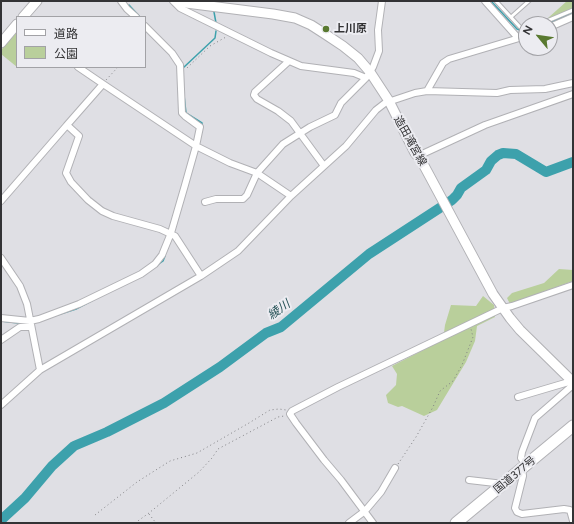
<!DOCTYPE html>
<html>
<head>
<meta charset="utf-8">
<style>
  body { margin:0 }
  #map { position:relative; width:574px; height:524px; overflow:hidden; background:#dfdfe4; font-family:Figtree,"Noto Sans JP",sans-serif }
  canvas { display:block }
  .frame { position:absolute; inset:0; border:2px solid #333335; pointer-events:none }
  .legend { position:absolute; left:16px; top:16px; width:130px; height:52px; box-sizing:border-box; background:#ececf1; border:1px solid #a2a2a6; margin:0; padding:5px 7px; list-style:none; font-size:12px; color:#333335 }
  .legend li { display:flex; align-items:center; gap:8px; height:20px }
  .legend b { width:20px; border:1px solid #a2a2a6 }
  .north { position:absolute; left:518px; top:16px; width:40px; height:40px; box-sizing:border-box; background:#ececf1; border:1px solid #a2a2a6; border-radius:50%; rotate:299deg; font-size:11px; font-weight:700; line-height:16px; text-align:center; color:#333335 }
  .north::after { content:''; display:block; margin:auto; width:14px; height:18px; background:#597930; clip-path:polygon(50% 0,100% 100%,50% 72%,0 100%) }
</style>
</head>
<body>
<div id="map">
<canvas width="574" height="524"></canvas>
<div class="frame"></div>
<ul class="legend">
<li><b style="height:5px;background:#fff"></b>道路</li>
<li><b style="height:11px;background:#b9cf9b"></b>公園</li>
</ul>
<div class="north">N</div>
</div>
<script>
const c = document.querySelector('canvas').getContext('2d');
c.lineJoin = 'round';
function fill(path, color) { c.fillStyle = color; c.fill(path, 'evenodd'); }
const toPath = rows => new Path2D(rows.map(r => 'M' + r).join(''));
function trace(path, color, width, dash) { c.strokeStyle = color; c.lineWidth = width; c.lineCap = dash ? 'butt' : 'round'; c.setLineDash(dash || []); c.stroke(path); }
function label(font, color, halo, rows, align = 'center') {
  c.font = font + ' Figtree,"Noto Sans JP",sans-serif'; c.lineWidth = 4; c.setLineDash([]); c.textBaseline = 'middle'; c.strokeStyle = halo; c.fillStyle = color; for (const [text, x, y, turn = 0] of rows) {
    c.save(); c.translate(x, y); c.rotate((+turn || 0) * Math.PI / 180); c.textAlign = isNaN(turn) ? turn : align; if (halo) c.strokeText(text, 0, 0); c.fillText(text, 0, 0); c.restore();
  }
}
fill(toPath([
  [567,1,573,1,573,8,548,19,548,18],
  [17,32,17,67,1,54,1,50],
  [559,269,573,270,573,281,510,304,507,298,512,293,544,283],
  [483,296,494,305,495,317,477,326,475,341,466,362,437,410,424,416,402,406,398,407,388,403,386,395,396,385,397,374,392,366,443,340,445,325,451,305,476,306]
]), '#b9cf9b');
trace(toPath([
  [491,1,517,29,526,32],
  [214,2,214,1],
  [129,5,140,17],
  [214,12,216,23],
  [548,24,573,12],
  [183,68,215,38,216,31],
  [184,95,186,113,202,123,202,132],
  [145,274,163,261,165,256],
  [54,316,76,309,93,300],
  [1,321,27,324]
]), '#3da1ac', 1.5);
trace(toPath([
  [1,520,25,498,52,466,74,446,107,432,164,403,220,367,266,333,281,327,369,254,452,200,457,195,461,188,486,170,491,161,498,155,503,153,516,154,546,172,573,162]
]), '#3da1ac', 10);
const lane = toPath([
  [496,1,520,27,526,29],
  [511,17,529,1],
  [540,24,573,10]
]);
const street = toPath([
  [121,1,127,9,136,17],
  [173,1,180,8,271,53,301,66,354,73,366,78,373,67,379,51,378,30,382,1],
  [485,1,518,38],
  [550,27,573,17],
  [289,61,255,92,254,95,257,99,278,111,291,121,324,166],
  [78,67,103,84,67,125,79,136,66,173,71,182,88,200,102,211,113,216,160,229,175,236,201,276],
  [103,84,196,146,230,163,257,173,291,196],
  [427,91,443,63,449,59,526,36],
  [418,156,485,125,573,94],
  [1,201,67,125],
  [205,202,216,199,243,199,247,195,257,173,283,144,310,127,335,115,341,103,366,78],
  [1,258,20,286,27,304,40,370],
  [1,318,30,321,39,319,79,304,141,274,155,264,162,255,171,233,185,185,196,146,200,127,185,116,182,113,180,65,172,53,145,26],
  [1,340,20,327,31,327],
  [518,397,572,381],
  [1,405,40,370,201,276,238,251,291,196,346,146,376,110,385,103,415,93,427,91,497,93,510,90,545,89,573,83],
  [526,465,521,458,522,452,535,418,573,385],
  [522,469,523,476,515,508,517,512,522,514,564,509,570,510,573,521],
  [469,480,495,483,503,485],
  [349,523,365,511,381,492,395,468],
  [373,523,341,480,324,460,296,423,290,414,292,411,338,387,503,308,512,306,573,285]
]);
const secondary = toPath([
  [177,1,186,3,273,14,295,18,311,25,325,34,343,46,358,58,370,72,389,101,415,153,421,160,493,294,510,318,520,330,573,382],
  [23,17,37,1],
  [1,43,17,24]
]);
const highway = toPath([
  [456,523,573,426]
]);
trace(lane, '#b1b1b5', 5);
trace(street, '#b1b1b5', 8);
trace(secondary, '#b1b1b5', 11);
trace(highway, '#b1b1b5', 13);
trace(toPath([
  [187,68,210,46,226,37],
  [106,80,118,67],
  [398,464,416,437,433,407,440,391,453,381,462,365,473,337,471,329],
  [149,514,156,523],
  [95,515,137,482,170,461,197,453,249,423,270,410,279,409,286,410],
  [135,523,149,513,199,472,212,458,218,449,278,417,284,416]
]), '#818184', 1, [1, 3]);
trace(lane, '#fff', 3);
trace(street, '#fff', 6);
trace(secondary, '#fff', 9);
trace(highway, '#fff', 11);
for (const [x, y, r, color] of [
  [326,29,4,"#597930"]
]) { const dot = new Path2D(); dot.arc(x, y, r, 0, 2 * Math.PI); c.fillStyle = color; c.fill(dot); trace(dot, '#ececf1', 1.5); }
label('bold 11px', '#333335', '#ececf1', [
  ["上川原",334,29]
], 'left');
label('11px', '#333335', '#ececf1', [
  ["造田滝宮線",410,141,61],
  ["国道377号",515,475,-40]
]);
label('italic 12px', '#255156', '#ececf1', [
  ["綾川",279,310,-35]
]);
</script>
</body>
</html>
